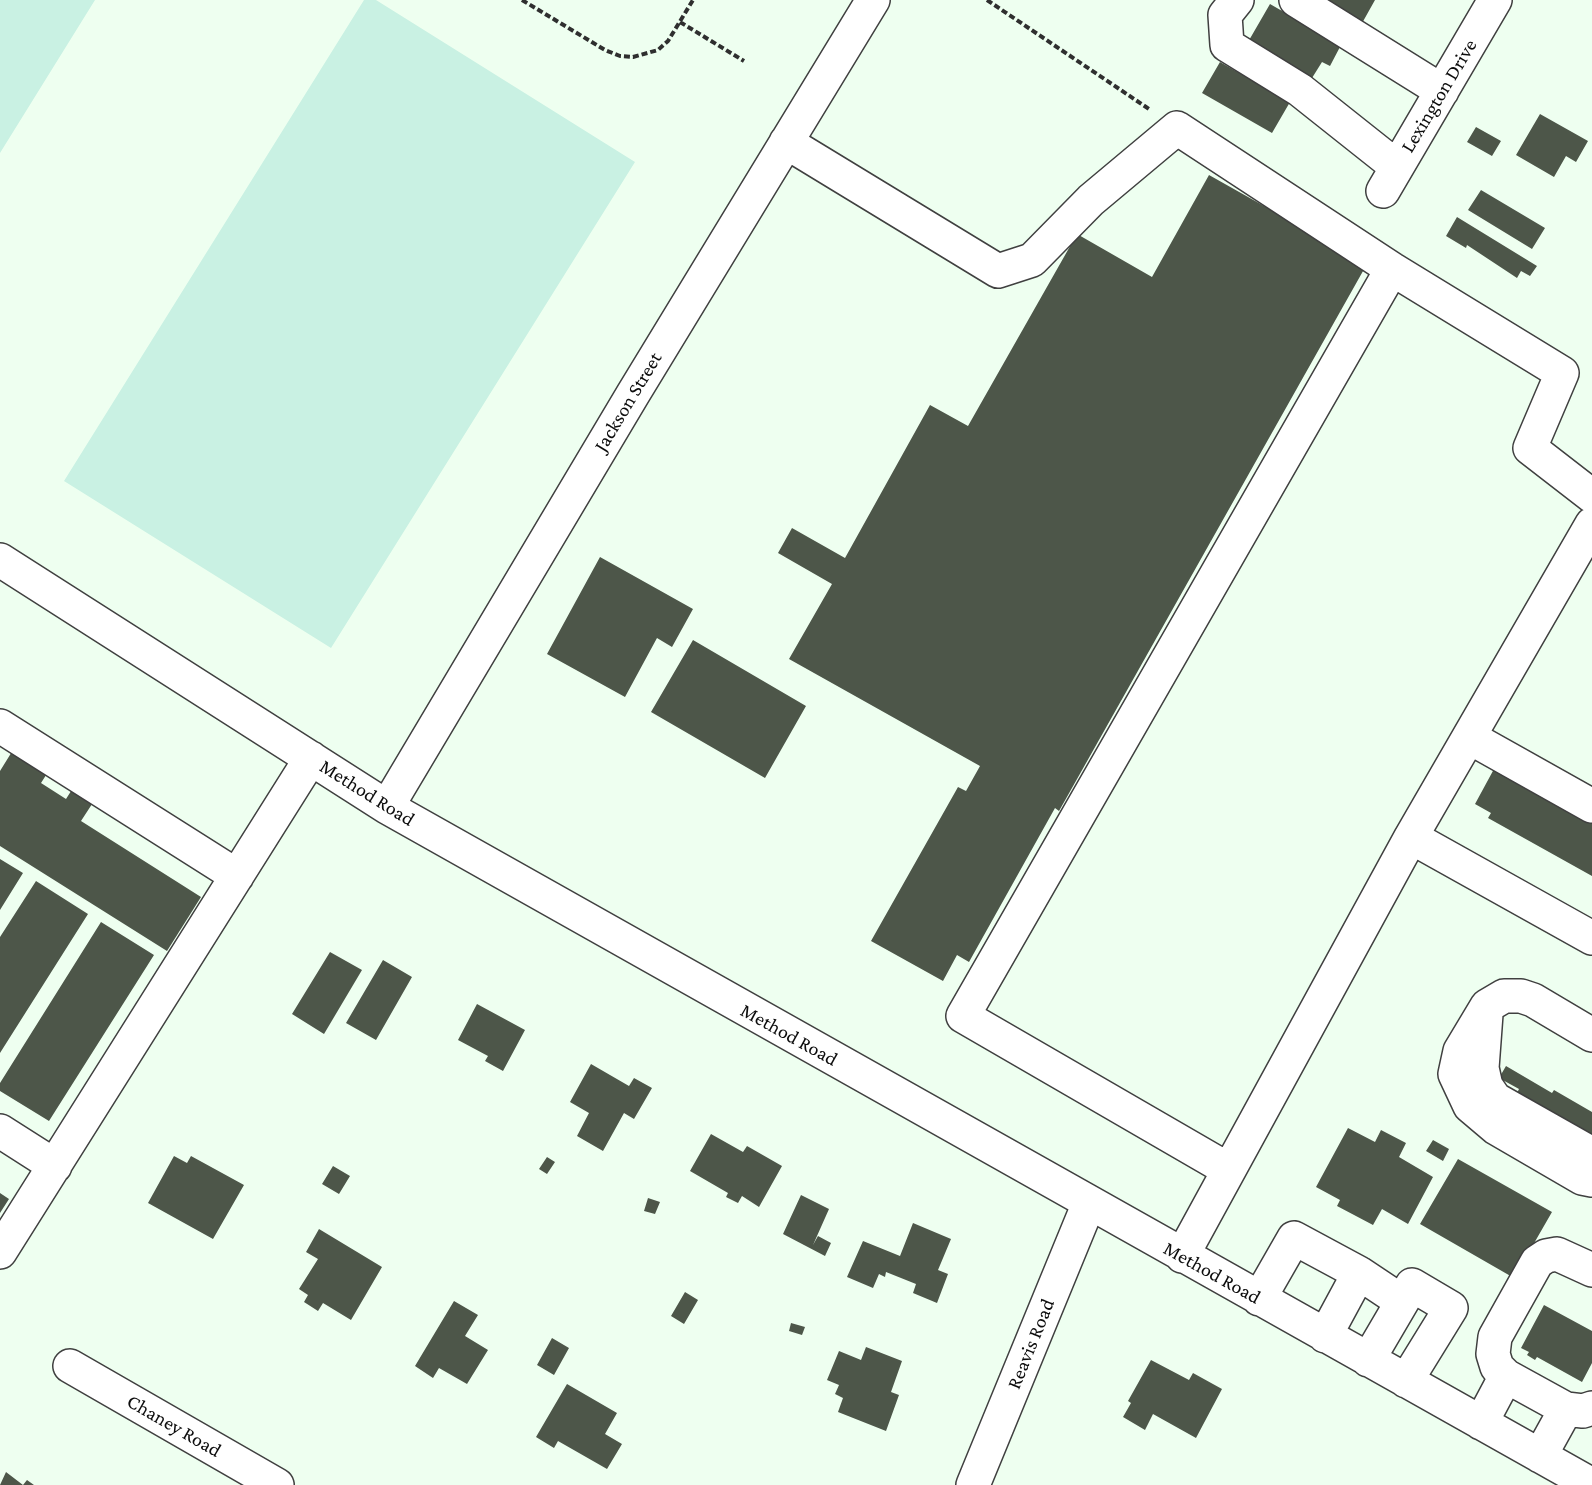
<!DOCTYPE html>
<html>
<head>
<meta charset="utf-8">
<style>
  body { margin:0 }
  canvas { display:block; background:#eefff0 }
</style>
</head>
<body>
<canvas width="1592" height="1485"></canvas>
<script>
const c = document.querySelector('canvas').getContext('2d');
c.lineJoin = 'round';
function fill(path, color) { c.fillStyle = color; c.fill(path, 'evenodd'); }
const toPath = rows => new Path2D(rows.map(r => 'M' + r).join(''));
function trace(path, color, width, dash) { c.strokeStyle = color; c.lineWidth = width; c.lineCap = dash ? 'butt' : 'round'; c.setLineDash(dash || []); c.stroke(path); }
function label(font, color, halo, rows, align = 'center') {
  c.font = font + ' "Crimson Pro",serif'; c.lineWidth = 6; c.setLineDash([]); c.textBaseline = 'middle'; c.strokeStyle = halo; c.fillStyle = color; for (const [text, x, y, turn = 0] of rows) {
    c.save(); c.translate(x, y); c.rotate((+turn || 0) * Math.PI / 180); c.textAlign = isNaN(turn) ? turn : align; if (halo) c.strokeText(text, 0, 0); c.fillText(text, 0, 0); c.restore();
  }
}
fill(toPath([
  [0,0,95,0,0,153],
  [364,0,376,0,635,162,331,648,64,481]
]), '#c9f1e3');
fill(toPath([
  [1317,0,1375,0,1361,25],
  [1270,4,1341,45,1330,66,1322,62,1312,78,1248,42],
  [1220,62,1290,102,1272,133,1202,93],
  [1540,114,1588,141,1576,162,1566,156,1554,177,1516,155],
  [1476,127,1501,141,1492,156,1467,142],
  [1209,175,1367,264,1059,811,1055,808,969,962,957,955,943,981,871,941,958,787,966,791,980,766,789,659,832,584,778,553,792,528,845,558,930,405,968,426,1077,234,1152,277],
  [1481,190,1545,228,1532,249,1468,210],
  [1457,217,1537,266,1530,276,1521,271,1517,278,1467,245,1466,248,1446,236],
  [600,557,693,609,672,647,657,638,625,697,547,654],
  [693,640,806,706,765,778,651,712],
  [13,750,48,772,41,783,66,799,73,788,94,801,81,821,201,897,167,951,0,846,0,771],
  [1494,769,1592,817,1592,876,1488,818,1491,813,1475,804],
  [0,859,23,873,0,910],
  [36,881,88,914,0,1053,0,937],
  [101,922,154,955,49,1121,0,1091,0,1083],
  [330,952,362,970,324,1034,292,1014],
  [383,960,412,977,376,1040,346,1023],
  [477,1004,525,1030,503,1071,485,1061,488,1056,458,1040],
  [591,1064,629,1086,634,1078,652,1088,634,1119,624,1113,603,1151,577,1136,589,1113,570,1102],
  [1506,1066,1552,1093,1554,1090,1592,1112,1592,1142,1515,1097,1519,1089,1499,1078],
  [1348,1128,1375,1142,1381,1130,1406,1143,1399,1157,1433,1177,1408,1224,1382,1209,1373,1225,1337,1206,1340,1200,1316,1187],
  [711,1134,743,1152,747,1146,782,1166,759,1207,742,1196,738,1203,726,1197,728,1193,690,1171],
  [1433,1140,1449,1149,1443,1161,1426,1151],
  [174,1156,187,1163,191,1156,244,1185,213,1239,148,1203],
  [547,1157,555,1162,547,1174,539,1169],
  [1458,1159,1552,1212,1514,1278,1420,1224],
  [333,1166,350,1176,339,1194,322,1184],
  [0,1193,9,1199,0,1213],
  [801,1195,829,1209,813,1245,818,1236,831,1243,825,1256,783,1234],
  [648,1198,660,1202,655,1214,644,1211],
  [913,1223,951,1239,938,1270,948,1274,937,1303,913,1293,916,1284,886,1272,885,1277,879,1274,873,1288,847,1277,863,1241,900,1256],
  [319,1229,382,1267,351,1320,323,1303,318,1311,304,1302,308,1295,299,1289,318,1259,306,1252],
  [685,1292,698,1300,684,1324,671,1316],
  [454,1301,478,1315,465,1336,488,1350,467,1384,439,1368,433,1378,415,1366],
  [1544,1305,1592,1331,1592,1363,1582,1382,1537,1357,1535,1360,1527,1355,1529,1352,1521,1348],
  [791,1323,805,1327,802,1335,789,1331],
  [552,1338,569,1348,554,1375,537,1365],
  [866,1347,902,1361,891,1392,899,1395,886,1431,838,1412,843,1398,835,1394,839,1385,827,1380,839,1351,861,1360],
  [1151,1360,1189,1380,1193,1373,1222,1389,1196,1438,1153,1414,1145,1430,1123,1417,1131,1403,1128,1401],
  [567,1384,617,1413,605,1434,622,1444,607,1469,558,1441,554,1448,536,1437],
  [6,1472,23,1485,27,1480,34,1485,0,1485]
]), '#4d5649');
const minor = toPath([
  [1237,0,1225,15,1227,45,1300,90,1397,167],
  [1296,0,1442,91],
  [786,142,998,271,1032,260,1091,200,1177,128,1392,269,1562,373,1530,448,1592,496],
  [1383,191,1495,0],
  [0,560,387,807,1592,1485],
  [0,726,237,876],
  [1469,737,1592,806],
  [387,807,633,394,873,0],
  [1411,837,1592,938],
  [1486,1014,1482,1068,1486,1086,1495,1099,1592,1154],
  [1592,1035,1533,1000,1521,996,1504,996,1487,1006,1460,1051,1455,1074,1470,1106,1496,1128,1582,1178,1592,1180],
  [0,1131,55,1166],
  [1229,1170,963,1016,1392,269],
  [0,1252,311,758],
  [1182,1256,1411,837,1592,524],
  [1592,1270,1557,1254,1546,1256,1537,1262,1495,1337,1493,1354,1497,1367,1506,1376,1566,1409,1583,1411,1592,1408],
  [1259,1299,1294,1238,1359,1273,1401,1301],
  [1325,1336,1359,1273],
  [1368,1360,1412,1285,1451,1308,1406,1381],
  [70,1366,277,1485],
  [1481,1423,1506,1376],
  [1540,1456,1566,1409],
  [973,1485,1089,1203]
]);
trace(minor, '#404040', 36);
trace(toPath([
  [522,0,605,50,620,56,633,57,658,50,668,41,693,0],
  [987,0,1149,109],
  [680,22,744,61]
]), '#2f2f2f', 4, [6, 3]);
trace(minor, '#fff', 33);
label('20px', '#0d0d0d', '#fff', [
  ["Lexington Drive",1439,96,-59],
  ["Jackson Street",628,402,-59],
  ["Method Road",367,793,32],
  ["Method Road",789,1035,29],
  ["Method Road",1212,1273,29],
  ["Reavis Road",1031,1344,-68],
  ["Chaney Road",174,1426,30]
]);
</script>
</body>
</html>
